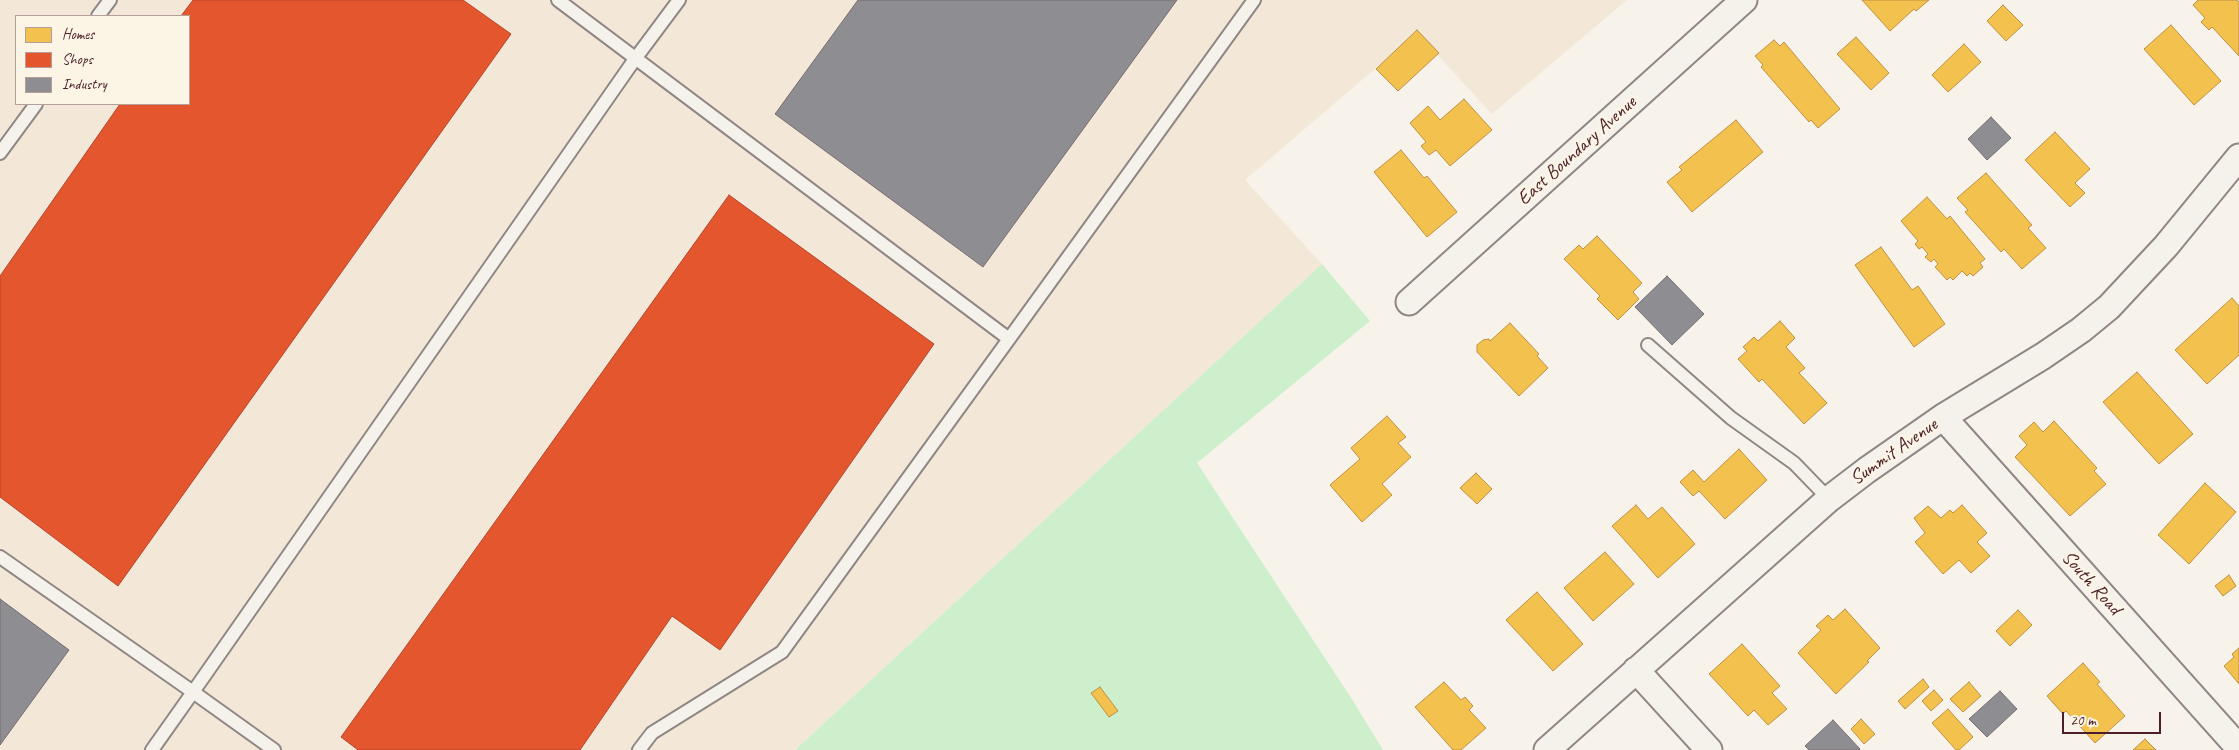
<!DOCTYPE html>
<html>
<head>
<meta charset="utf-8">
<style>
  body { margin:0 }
  #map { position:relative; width:2239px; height:750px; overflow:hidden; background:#f7f3ea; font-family:Caveat,sans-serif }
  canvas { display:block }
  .legend { position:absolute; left:15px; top:15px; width:175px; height:90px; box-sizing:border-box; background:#fcf5e5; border:1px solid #b59f9b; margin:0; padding:6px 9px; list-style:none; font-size:15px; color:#4a1f2b }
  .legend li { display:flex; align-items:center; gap:10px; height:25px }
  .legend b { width:25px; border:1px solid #b59f9b }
  .scale { position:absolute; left:2062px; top:712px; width:99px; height:22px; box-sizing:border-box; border:2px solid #4a1f2b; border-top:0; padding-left:6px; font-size:15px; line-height:18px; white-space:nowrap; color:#4a1f2b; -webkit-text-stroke:4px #fcf5e5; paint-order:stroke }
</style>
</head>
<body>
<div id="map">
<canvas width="2239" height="750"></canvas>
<ul class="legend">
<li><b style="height:14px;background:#f2c14e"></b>Homes</li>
<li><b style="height:14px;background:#e4572e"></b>Shops</li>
<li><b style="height:14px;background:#8d8d92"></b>Industry</li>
</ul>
<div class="scale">20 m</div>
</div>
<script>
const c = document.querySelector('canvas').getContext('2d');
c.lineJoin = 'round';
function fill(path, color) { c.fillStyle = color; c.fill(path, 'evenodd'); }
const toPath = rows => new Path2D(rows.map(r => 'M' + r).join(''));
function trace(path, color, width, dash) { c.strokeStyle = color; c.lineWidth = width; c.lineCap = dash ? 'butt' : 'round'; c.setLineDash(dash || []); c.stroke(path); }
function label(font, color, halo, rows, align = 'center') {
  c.font = font + ' Caveat,sans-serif'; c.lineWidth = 5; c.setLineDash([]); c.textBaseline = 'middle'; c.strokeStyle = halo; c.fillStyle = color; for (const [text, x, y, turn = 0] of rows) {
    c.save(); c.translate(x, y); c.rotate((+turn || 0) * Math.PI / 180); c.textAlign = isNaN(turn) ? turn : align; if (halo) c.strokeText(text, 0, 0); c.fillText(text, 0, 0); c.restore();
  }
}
fill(toPath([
  [0,0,1627,0,1492,114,1417,33,1245,180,1322,264,795,750,0,750],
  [16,16,189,16,189,104,16,104]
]), '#f3e8d7');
fill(toPath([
  [1322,264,1370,321,1197,463,1353,701,1383,750,795,750]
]), '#cdefcc');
const homes = toPath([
  [1862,0,1929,0,1916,11,1914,9,1890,31,1862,0],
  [2198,0,2237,0,2239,2,2239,56,2212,27,2209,30,2201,22,2205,18,2193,5,2198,0],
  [2003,5,2023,25,2006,41,1987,21,2003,5],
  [2171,25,2221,81,2194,105,2144,49,2171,25],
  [1417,30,1439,53,1398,91,1376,69,1417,30],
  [1856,37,1889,73,1871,90,1837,54,1856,37],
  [1774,40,1780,46,1784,42,1840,109,1818,128,1811,120,1809,122,1761,67,1763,65,1755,56,1774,40],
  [1964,44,1981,62,1948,92,1932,75,1964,44],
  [1464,99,1492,130,1450,166,1436,150,1429,155,1421,146,1426,142,1410,123,1428,106,1440,120,1464,99],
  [1736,120,1763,152,1692,212,1667,182,1682,170,1679,167,1736,120],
  [2055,132,2090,169,2075,183,2085,193,2070,207,2025,160,2055,132],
  [1401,150,1424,178,1427,176,1457,212,1427,237,1374,172,1401,150],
  [1986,173,2032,225,2028,228,2046,248,2022,269,2004,249,2001,252,1965,212,1968,210,1957,198,1986,173],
  [1927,197,1947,219,1950,216,1985,259,1980,263,1983,267,1973,276,1970,273,1967,276,1962,271,1953,280,1950,277,1947,280,1935,267,1938,264,1934,259,1931,262,1925,257,1928,254,1922,247,1919,249,1915,244,1918,241,1901,221,1927,197],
  [1597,236,1642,283,1633,292,1639,299,1618,320,1597,299,1600,296,1564,259,1579,245,1583,249,1597,236],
  [1881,247,1912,290,1918,286,1945,324,1914,347,1855,265,1881,247],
  [2232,298,2239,306,2239,355,2207,384,2175,350,2232,298],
  [1780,321,1795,338,1786,347,1805,368,1799,373,1827,403,1804,424,1762,379,1759,382,1738,359,1747,351,1743,347,1754,337,1758,341,1780,321],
  [1510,323,1539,354,1537,356,1548,368,1519,396,1477,352,1477,345,1483,340,1489,339,1490,341,1510,323],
  [2137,372,2193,434,2159,464,2103,402,2137,372],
  [1387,416,1406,437,1398,443,1411,457,1382,484,1392,495,1362,522,1330,485,1360,459,1351,448,1387,416],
  [2054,421,2097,468,2094,471,2106,484,2070,516,2015,457,2027,445,2019,436,2034,422,2043,432,2054,421],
  [1739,449,1767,480,1725,519,1699,491,1693,496,1680,482,1693,470,1704,482,1739,449],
  [1476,473,1492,489,1477,504,1460,488,1476,473],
  [2205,483,2236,512,2189,564,2158,535,2205,483],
  [1636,505,1648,519,1662,507,1695,544,1658,578,1612,526,1636,505],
  [1962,505,1987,533,1977,542,1990,556,1971,573,1959,560,1943,574,1915,542,1925,533,1914,518,1928,506,1941,518,1950,510,1953,513,1962,505],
  [1605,552,1634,584,1593,621,1564,588,1605,552],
  [2229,575,2236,586,2223,596,2215,586,2229,575],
  [1537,592,1583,644,1553,671,1506,620,1537,592],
  [1845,609,1880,648,1867,661,1869,662,1836,694,1798,653,1821,630,1816,626,1828,615,1833,620,1845,609],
  [2018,610,2032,625,2010,646,1996,631,2018,610],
  [1742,644,1780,686,1772,693,1787,709,1768,725,1754,710,1748,716,1709,674,1742,644],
  [2239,648,2239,684,2224,666,2234,657,2232,654,2239,648],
  [2083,663,2100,682,2097,684,2125,716,2095,743,2066,711,2063,714,2047,696,2083,663],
  [1923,679,1929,687,1905,709,1898,701,1923,679],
  [1444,682,1461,700,1465,697,1473,706,1469,710,1486,728,1461,750,1453,750,1415,707,1444,682],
  [1969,682,1981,696,1963,712,1950,699,1969,682],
  [1100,687,1118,711,1109,717,1091,693,1100,687],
  [1934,690,1943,700,1931,711,1922,701,1934,690],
  [1948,709,1973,737,1959,750,1956,750,1932,723,1948,709],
  [1861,719,1875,734,1864,744,1851,729,1861,719],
  [2145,739,2156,750,2133,750,2145,739]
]);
fill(homes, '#f2c14e');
trace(homes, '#c09044', 1);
const shops = toPath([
  [193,0,463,0,511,34,118,586,0,497,0,276,120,104,189,104,189,16,181,16,193,0],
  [729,195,934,344,720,650,672,616,580,750,358,750,341,737,729,195]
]);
fill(shops, '#e4572e');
trace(shops, '#b6462d', 1);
const industry = toPath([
  [858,0,1177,0,983,267,775,114,858,0],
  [1991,117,2011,138,1987,160,1968,139,1991,117],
  [1667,276,1704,314,1672,345,1635,307,1667,276],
  [0,599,69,650,0,745,0,599],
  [2000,691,2017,709,1987,737,1969,719,2000,691],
  [1833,720,1860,749,1859,750,1809,750,1805,746,1833,720]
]);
fill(industry, '#8d8d92');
trace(industry, '#796c73', 1);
const service = toPath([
  [558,0,1009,339,1254,0],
  [98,16,110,0],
  [0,153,36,104],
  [1648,345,1731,418,1794,463,1829,499],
  [0,557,193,692,152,750],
  [274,750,193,692,635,59,679,0],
  [639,750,652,733,782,652,1009,339]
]);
const minor = toPath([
  [1409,302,1744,0],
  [1943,417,2239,748],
  [1636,670,1709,750],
  [1547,750,1829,499,1867,470,1943,417,2043,356,2081,330,2109,307,2166,246,2239,157]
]);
trace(service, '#908684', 16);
trace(minor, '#908684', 29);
trace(service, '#f5f2ec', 12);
trace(minor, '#f5f2ec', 25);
label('20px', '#4a1f2b', '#fcf5e5', [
  ["East Boundary Avenue",1577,151,-42],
  ["Summit Avenue",1894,452,-35],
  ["South Road",2091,583,48]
]);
</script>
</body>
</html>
